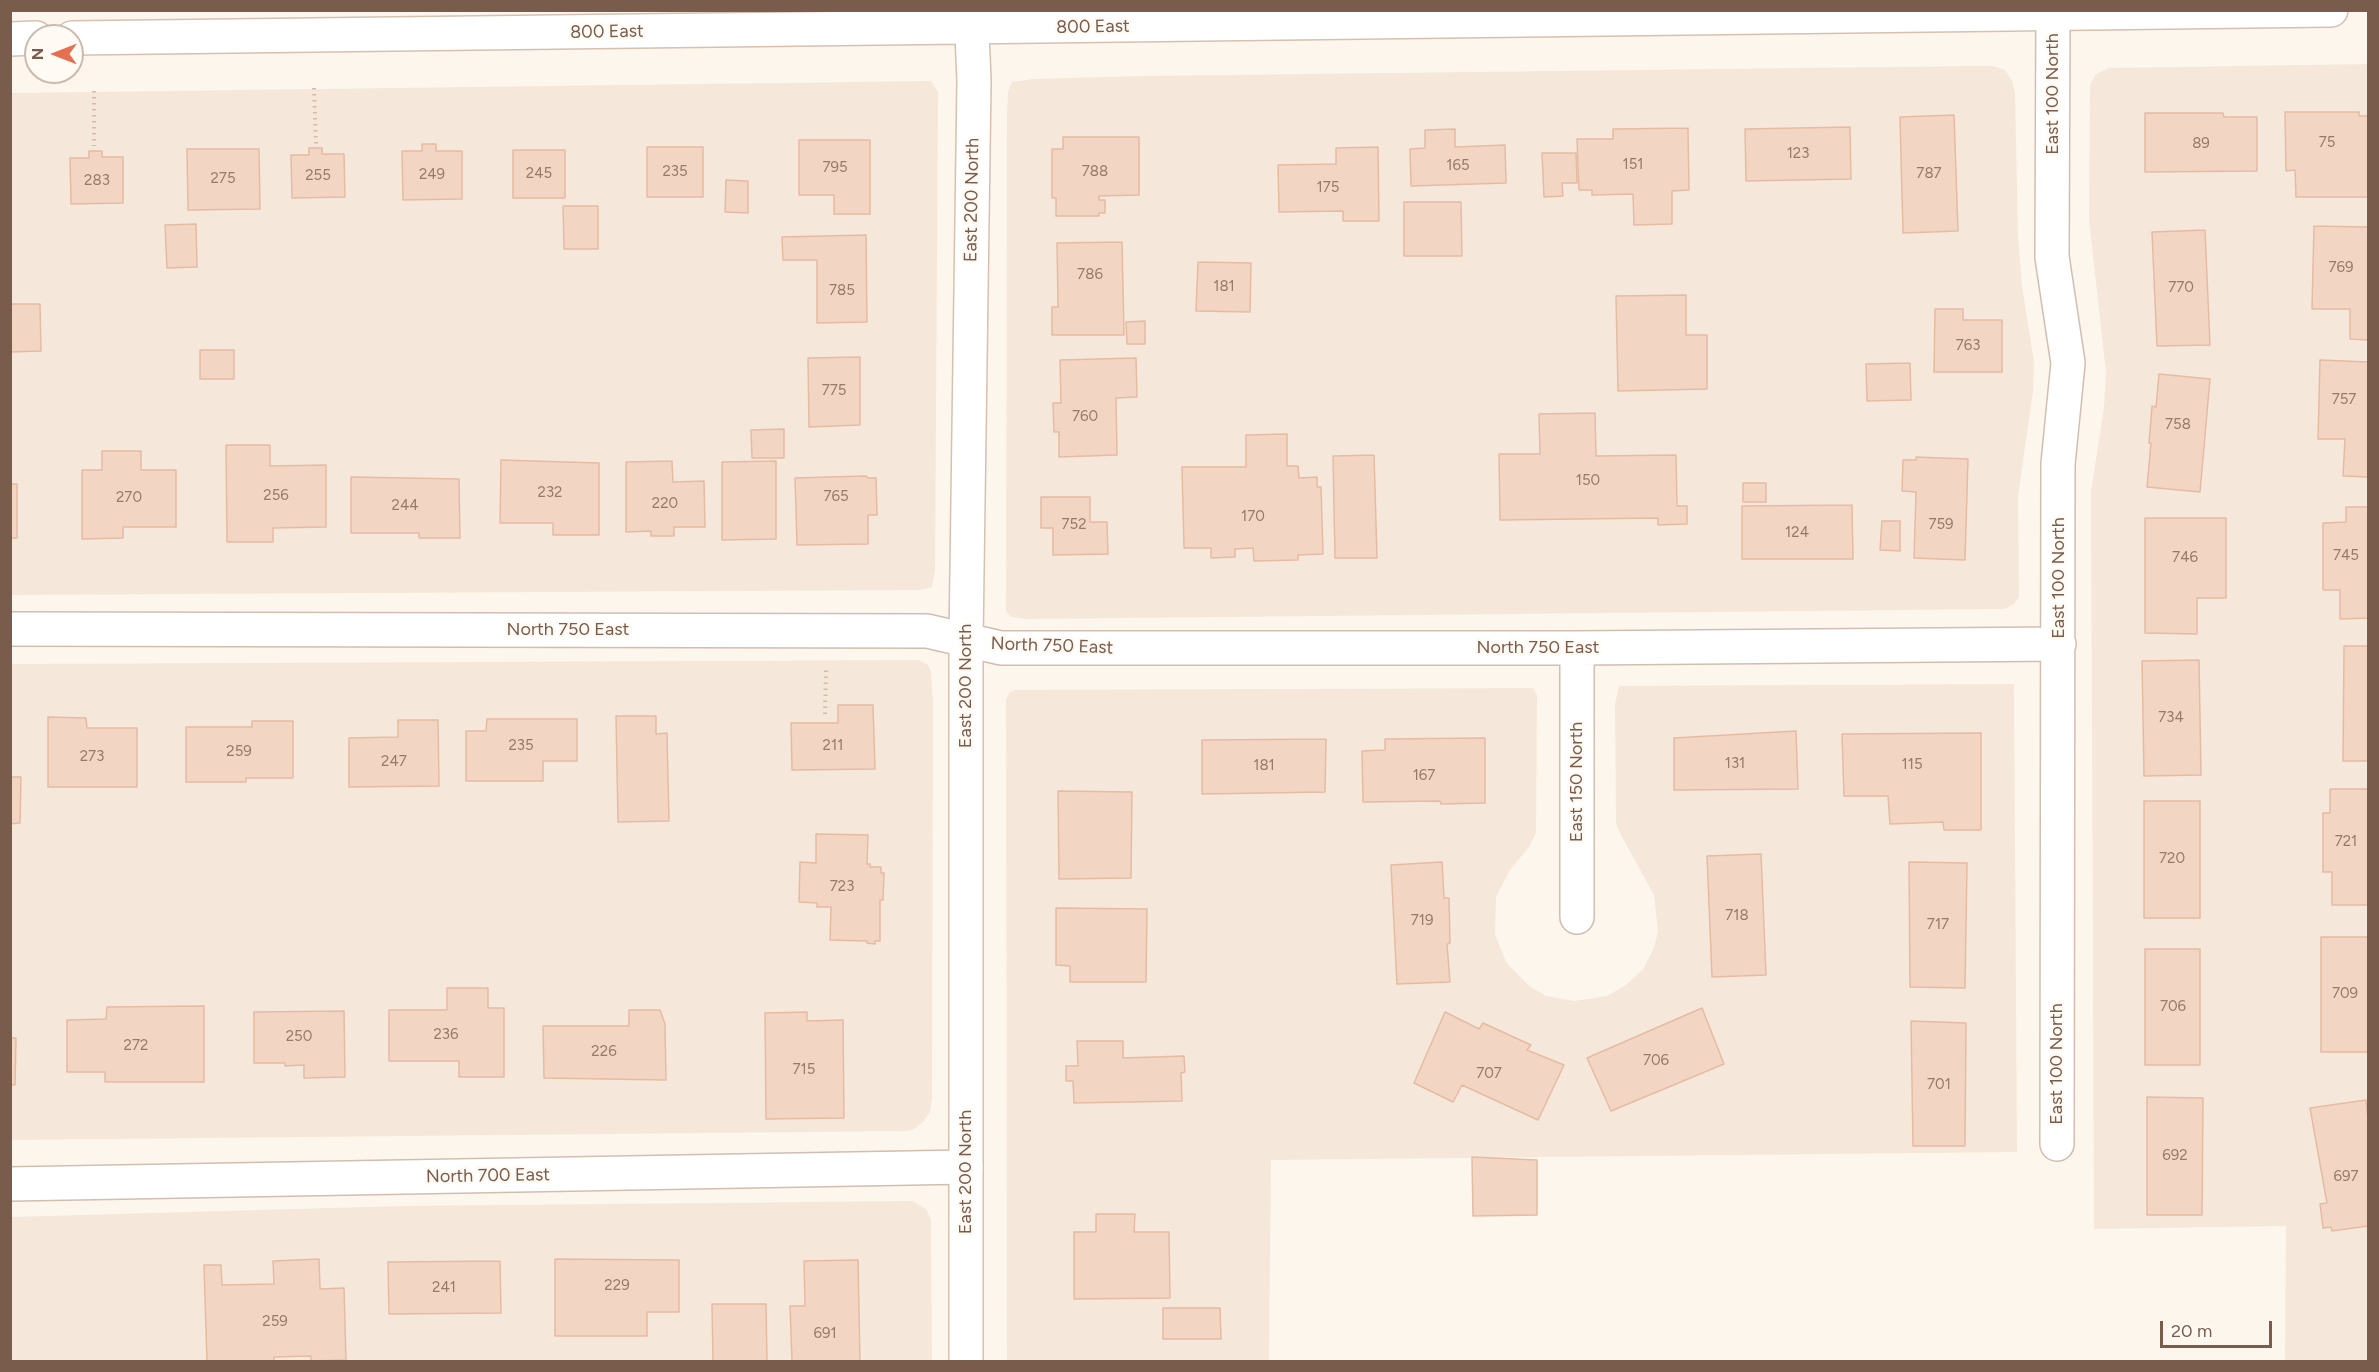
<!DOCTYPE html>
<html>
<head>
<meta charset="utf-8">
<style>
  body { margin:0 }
  #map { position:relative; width:2379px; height:1372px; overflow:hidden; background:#fdf6ec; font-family:Figtree,sans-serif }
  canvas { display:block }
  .frame { position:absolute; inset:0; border:12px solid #7a5c4d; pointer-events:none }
  .north { position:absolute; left:24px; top:24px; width:60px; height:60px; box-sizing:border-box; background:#fffaf3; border:2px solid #cabbb1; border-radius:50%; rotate:270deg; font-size:16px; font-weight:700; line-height:24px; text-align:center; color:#7a5c4d }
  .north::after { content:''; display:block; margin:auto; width:21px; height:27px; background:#e76f51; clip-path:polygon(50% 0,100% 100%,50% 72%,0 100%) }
  .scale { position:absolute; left:2160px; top:1321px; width:112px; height:27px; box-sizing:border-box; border:3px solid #7a5c4d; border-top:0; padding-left:8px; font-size:18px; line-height:21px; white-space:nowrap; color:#7a5c4d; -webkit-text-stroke:4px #fffaf3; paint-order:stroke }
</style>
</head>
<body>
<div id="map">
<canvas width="2379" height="1372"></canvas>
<div class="frame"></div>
<div class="north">N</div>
<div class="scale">20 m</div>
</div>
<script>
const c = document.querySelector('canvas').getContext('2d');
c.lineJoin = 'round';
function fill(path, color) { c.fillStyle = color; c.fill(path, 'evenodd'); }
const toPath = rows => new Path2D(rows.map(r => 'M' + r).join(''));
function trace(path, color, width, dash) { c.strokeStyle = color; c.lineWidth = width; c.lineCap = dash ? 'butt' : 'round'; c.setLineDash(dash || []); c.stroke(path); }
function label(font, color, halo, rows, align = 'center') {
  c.font = font + ' Figtree,sans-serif'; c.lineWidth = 5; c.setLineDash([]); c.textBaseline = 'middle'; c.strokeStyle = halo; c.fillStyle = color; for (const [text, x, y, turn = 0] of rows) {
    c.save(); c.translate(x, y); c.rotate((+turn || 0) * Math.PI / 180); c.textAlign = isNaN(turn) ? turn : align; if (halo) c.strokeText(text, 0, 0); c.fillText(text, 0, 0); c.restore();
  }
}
fill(toPath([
  [2368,64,2368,1361,2285,1361,2286,1226,2094,1229,2091,492,2104,407,2106,373,2089,220,2090,85,2096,74,2109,68],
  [1966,66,1993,66,2005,70,2012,81,2015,93,2018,236,2022,286,2034,362,2033,392,2018,495,2019,597,2014,604,2004,609,1028,619,1011,617,1006,611,1007,113,1008,92,1012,82,1033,79,1143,76],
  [931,81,938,92,935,570,932,587,920,590,11,595,10,93],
  [918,660,928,665,931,671,933,703,932,1097,930,1112,923,1122,914,1129,907,1131,11,1140,10,664],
  [2014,684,2017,1152,1271,1160,1269,1361,1007,1361,1006,699,1010,692,1015,690,1533,688,1537,695,1536,833,1529,847,1510,870,1496,897,1495,934,1506,962,1529,986,1546,996,1574,1001,1607,996,1626,985,1643,969,1654,948,1658,931,1654,895,1621,835,1616,823,1615,704,1619,686],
  [913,1201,926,1209,931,1219,932,1361,11,1361,10,1217,401,1206]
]), '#f5e8da');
const building = toPath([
  [2285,112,2359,112,2359,116,2368,116,2368,197,2296,197,2295,170,2286,171,2285,112],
  [2145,113,2223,113,2224,117,2257,117,2257,171,2145,172,2145,113],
  [1954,115,1958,231,1903,233,1900,117,1954,115],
  [1850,127,1851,179,1746,181,1745,129,1850,127],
  [1688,128,1689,190,1672,191,1672,224,1634,225,1633,194,1592,195,1592,190,1579,190,1577,139,1613,139,1613,129,1688,128],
  [1455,129,1455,147,1505,145,1506,183,1411,186,1410,149,1425,148,1425,130,1455,129],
  [1063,137,1139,137,1139,195,1099,196,1099,200,1105,200,1105,213,1099,213,1099,216,1056,216,1056,198,1052,198,1052,149,1063,149,1063,137],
  [799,140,870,140,870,214,834,214,834,195,799,195,799,140],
  [422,144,436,144,436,151,462,151,462,199,403,200,402,151,422,151,422,144],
  [647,147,703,147,703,197,647,197,647,147],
  [1378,147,1379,221,1343,221,1343,211,1279,212,1278,165,1336,164,1336,148,1378,147],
  [309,148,322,148,322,154,344,154,345,197,292,198,291,155,309,155,309,148],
  [187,149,259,149,260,209,188,210,187,149],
  [513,150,565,150,565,198,513,198,513,150],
  [89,151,102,151,102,157,123,157,123,203,71,204,70,158,89,158,89,151],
  [1542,153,1576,153,1577,183,1562,183,1563,196,1544,197,1542,153],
  [726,180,748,181,748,213,725,212,726,180],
  [1404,202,1461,202,1462,256,1404,256,1404,202],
  [563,206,598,206,598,249,564,249,563,206],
  [196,224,197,267,167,268,165,225,196,224],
  [2314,226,2368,227,2368,340,2350,339,2350,309,2312,309,2314,226],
  [2205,230,2210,345,2157,346,2152,232,2205,230],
  [866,235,867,322,817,323,817,260,783,260,782,237,866,235],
  [1122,242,1124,335,1052,335,1052,307,1058,307,1057,243,1122,242],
  [1198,262,1251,263,1250,312,1196,311,1198,262],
  [1686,295,1686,335,1707,335,1707,389,1618,391,1616,296,1686,295],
  [10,304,40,304,41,351,10,352,10,304],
  [1935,309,1963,309,1963,320,2002,320,2002,372,1934,372,1935,309],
  [1145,321,1145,344,1127,344,1126,322,1145,321],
  [200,350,234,350,234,379,200,379,200,350],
  [860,357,860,425,809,427,808,358,860,357],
  [1136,358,1137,397,1116,398,1117,455,1059,457,1059,432,1054,432,1053,403,1061,403,1060,360,1136,358],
  [2320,360,2368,362,2368,477,2343,476,2345,439,2318,439,2320,360],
  [1910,363,1911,400,1867,401,1866,364,1910,363],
  [2159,374,2210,379,2200,492,2147,487,2151,443,2149,443,2152,406,2156,407,2159,374],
  [1595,413,1596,456,1676,455,1677,506,1687,506,1687,524,1658,525,1658,518,1500,520,1499,454,1540,454,1539,414,1595,413],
  [784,429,784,458,752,458,751,430,784,429],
  [1287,434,1287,466,1298,466,1299,478,1317,477,1317,487,1321,487,1323,554,1298,555,1298,560,1254,561,1253,548,1235,549,1235,557,1211,558,1211,548,1184,548,1182,467,1246,467,1246,435,1287,434],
  [226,445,270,445,270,466,326,465,326,527,273,528,273,542,227,542,226,445],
  [102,451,141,451,141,470,176,470,176,527,123,527,123,538,82,539,82,470,102,470,102,451],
  [1374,455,1377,558,1335,558,1333,456,1374,455],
  [1916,457,1968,459,1965,560,1914,558,1916,492,1902,491,1903,460,1916,460,1916,457],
  [501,460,599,463,599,535,553,535,553,523,500,523,501,460],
  [672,461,673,482,704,481,705,527,674,527,674,536,651,536,651,531,626,532,626,462,672,461],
  [776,461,776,539,722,540,722,462,776,461],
  [866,476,868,478,876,478,877,515,868,515,868,544,797,545,795,478,866,476],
  [351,477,459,479,460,538,419,538,419,533,351,533,351,477],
  [1743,483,1766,483,1766,502,1743,502,1743,483],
  [10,484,17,484,17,538,10,538,10,484],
  [1041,497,1090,497,1090,522,1107,522,1108,554,1053,555,1053,528,1041,528,1041,497],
  [1852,505,1853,559,1742,559,1742,506,1852,505],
  [2346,507,2368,507,2368,618,2340,619,2340,590,2323,590,2323,523,2346,522,2346,507],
  [2145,518,2226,518,2226,598,2197,598,2197,634,2145,633,2145,518],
  [1882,521,1900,521,1900,551,1880,550,1882,521],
  [2344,646,2368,646,2368,761,2343,761,2344,646],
  [2199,660,2201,775,2144,776,2142,661,2199,660],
  [838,705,873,705,875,769,792,770,791,723,838,723,838,705],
  [616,716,656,716,656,734,667,733,669,821,618,822,616,716],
  [48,717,86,718,87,728,137,728,137,787,48,787,48,717],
  [487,719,577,719,577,761,543,761,543,781,466,781,466,731,486,731,487,719],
  [398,720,438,720,439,786,349,787,349,738,398,737,398,720],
  [252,721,293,721,293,778,246,778,246,782,186,782,186,727,252,727,252,721],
  [1796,731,1798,789,1674,790,1674,738,1796,731],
  [1981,733,1981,830,1944,830,1943,822,1890,824,1888,796,1844,796,1842,734,1981,733],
  [1485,738,1485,803,1441,804,1440,801,1363,802,1362,751,1385,750,1385,739,1485,738],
  [1326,739,1325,792,1202,794,1202,740,1326,739],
  [10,777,21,777,20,823,10,824,10,777],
  [2330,789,2368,789,2368,905,2332,905,2332,872,2323,872,2323,813,2330,813,2330,789],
  [1058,791,1132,792,1131,878,1059,879,1058,791],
  [2144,801,2200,801,2200,918,2144,918,2144,801],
  [816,834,868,835,867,864,870,864,870,867,881,867,881,873,884,873,883,900,880,900,880,941,875,941,875,944,867,943,867,941,830,940,831,907,817,907,817,903,799,902,800,862,816,863,816,834],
  [1761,854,1766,975,1712,977,1707,856,1761,854],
  [1442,862,1444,898,1449,898,1450,943,1447,944,1450,982,1397,984,1391,865,1442,862],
  [1909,862,1967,863,1965,988,1910,987,1909,862],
  [1056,908,1147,909,1146,982,1070,982,1070,966,1056,965,1056,908],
  [2321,937,2368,937,2368,1052,2321,1052,2321,937],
  [2145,949,2200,949,2200,1065,2145,1065,2145,949],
  [447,988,488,988,488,1008,504,1008,504,1077,459,1077,459,1061,389,1061,389,1010,447,1010,447,988],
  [204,1006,204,1082,105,1082,105,1072,67,1072,67,1020,106,1019,107,1007,204,1006],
  [1702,1008,1724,1064,1611,1111,1587,1058,1702,1008],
  [629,1010,660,1010,665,1024,666,1080,544,1078,543,1026,629,1026,629,1010],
  [344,1011,345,1077,304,1078,304,1065,285,1066,285,1063,254,1063,254,1012,344,1011],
  [807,1012,807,1021,843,1020,844,1118,766,1119,765,1013,807,1012],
  [1445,1012,1479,1029,1483,1023,1531,1045,1527,1050,1564,1065,1538,1120,1462,1085,1453,1102,1414,1083,1445,1012],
  [1911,1021,1966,1023,1965,1146,1913,1146,1911,1021],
  [10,1038,16,1038,15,1085,10,1085,10,1038],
  [1077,1041,1123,1041,1123,1058,1184,1056,1185,1072,1181,1073,1182,1101,1074,1103,1073,1081,1066,1081,1066,1066,1078,1066,1077,1041],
  [2147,1097,2203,1098,2202,1215,2147,1215,2147,1097],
  [2366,1100,2368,1119,2368,1226,2332,1231,2331,1227,2323,1228,2320,1204,2327,1203,2310,1108,2366,1100],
  [1472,1157,1537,1160,1537,1215,1473,1216,1472,1157],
  [1096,1214,1135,1214,1134,1232,1169,1232,1170,1298,1074,1299,1074,1232,1096,1232,1096,1214],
  [319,1259,320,1289,344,1288,346,1360,311,1361,311,1356,274,1357,274,1362,207,1362,204,1265,221,1265,222,1285,274,1284,273,1261,319,1259],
  [555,1259,679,1260,679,1312,647,1312,647,1336,555,1336,555,1259],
  [858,1260,860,1362,792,1362,790,1306,805,1306,804,1261,858,1260],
  [500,1261,501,1313,389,1314,388,1262,500,1261],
  [712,1304,766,1304,767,1362,713,1362,712,1304],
  [1163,1308,1220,1308,1221,1339,1163,1339,1163,1308]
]);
fill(building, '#f3d5c3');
trace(building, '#e6bba3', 1.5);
const street = toPath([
  [2053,14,2052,257,2068,363,2058,464,2057,1144],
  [10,629,927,631,1001,648,1577,648,2059,644],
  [1577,648,1577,917],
  [10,1184,966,1167]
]);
const secondary = toPath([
  [72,38,2331,10],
  [10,39,36,38],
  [966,1362,966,640,974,81,971,10]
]);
trace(street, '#d1beb0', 36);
trace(secondary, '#d6c0b0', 36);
trace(toPath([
  [314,88,316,144],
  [94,91,94,146],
  [825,714,826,667]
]), '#d9b8a5', 4, [1.5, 4.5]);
trace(street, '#fff', 33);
trace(secondary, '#fff', 33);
label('15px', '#987a6a', null, [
  ["75",2327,143],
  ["89",2201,144],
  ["123",1798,154],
  ["151",1633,165],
  ["165",1458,166],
  ["795",835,168],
  ["235",675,172],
  ["788",1095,172],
  ["245",539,174],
  ["787",1929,174],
  ["249",432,175],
  ["255",318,176],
  ["275",223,179],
  ["283",97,181],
  ["175",1328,188],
  ["769",2341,268],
  ["786",1090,275],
  ["181",1224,287],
  ["770",2181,288],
  ["785",842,291],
  ["763",1968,346],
  ["775",834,391],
  ["757",2344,400],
  ["760",1085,417],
  ["758",2178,425],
  ["150",1588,481],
  ["232",550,493],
  ["256",276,496],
  ["765",836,497],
  ["270",129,498],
  ["220",665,504],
  ["244",405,506],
  ["170",1253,517],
  ["752",1074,525],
  ["759",1941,525],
  ["124",1797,533],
  ["745",2346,556],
  ["746",2185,558],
  ["734",2171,718],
  ["235",521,746],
  ["211",833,746],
  ["259",239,752],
  ["273",92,757],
  ["247",394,762],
  ["131",1735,764],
  ["115",1912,765],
  ["181",1264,766],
  ["167",1424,776],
  ["721",2346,842],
  ["720",2172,859],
  ["723",842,887],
  ["718",1737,916],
  ["719",1422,921],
  ["717",1938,925],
  ["709",2345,994],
  ["706",2173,1007],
  ["236",446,1035],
  ["250",299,1037],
  ["272",136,1046],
  ["226",604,1052],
  ["706",1656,1061],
  ["715",804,1070],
  ["707",1489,1074],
  ["701",1939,1085],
  ["692",2175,1156],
  ["697",2346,1177],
  ["229",617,1286],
  ["241",444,1288],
  ["259",275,1322],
  ["691",825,1334]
]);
label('18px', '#7a5c4d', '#fffaf3', [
  ["800 East",1093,27,-1],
  ["800 East",607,32,-1],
  ["East 100 North",2053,94,-90],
  ["East 200 North",972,200,-89],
  ["East 100 North",2059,578,-90],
  ["North 750 East",568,630],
  ["North 750 East",1052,646,2],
  ["North 750 East",1538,648],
  ["East 200 North",966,686,-90],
  ["East 150 North",1577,782,-90],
  ["East 100 North",2057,1064,-90],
  ["East 200 North",966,1172,-90],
  ["North 700 East",488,1176,-1]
]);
</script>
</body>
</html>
